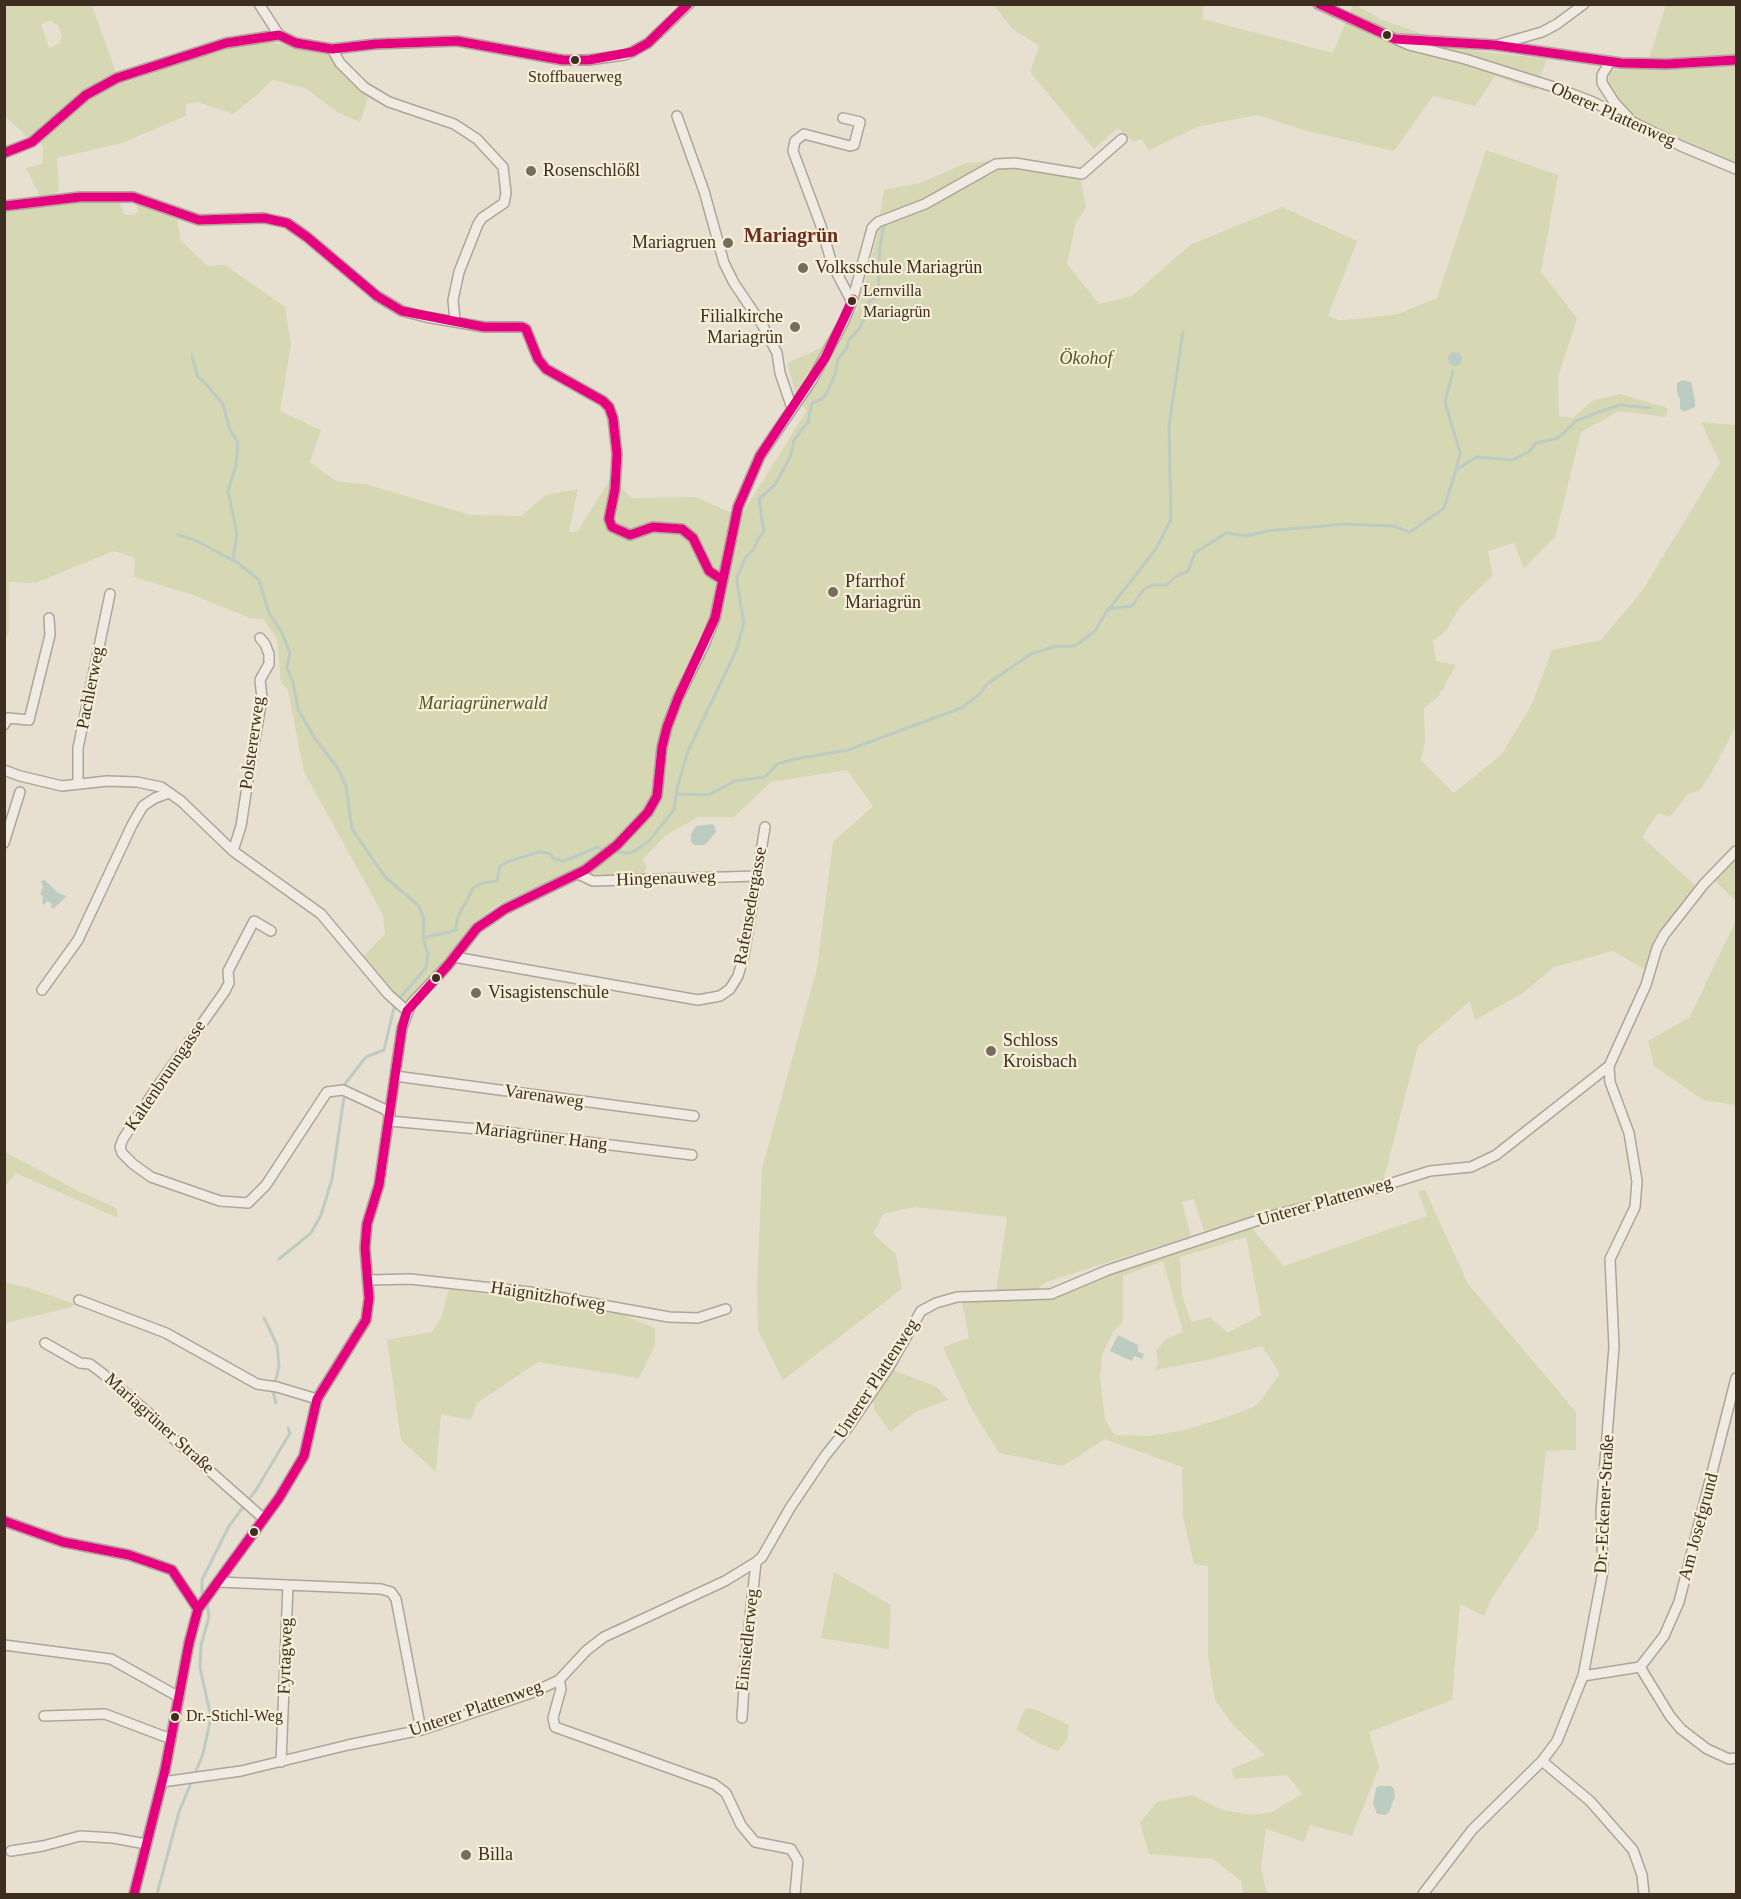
<!DOCTYPE html>
<html>
<head>
<meta charset="utf-8">
<style>
  body { margin:0 }
  #map { position:relative; width:1741px; height:1899px; overflow:hidden; background:#e7e0d1; font-family:Georgia,serif }
  canvas { display:block }
  .frame { position:absolute; inset:0; border:6px solid #3d2e20; pointer-events:none }
</style>
</head>
<body>
<div id="map">
<canvas width="1741" height="1899"></canvas>
<div class="frame"></div>
</div>
<script>
const c = document.querySelector('canvas').getContext('2d');
c.lineJoin = 'round';
function fill(path, color) { c.fillStyle = color; c.fill(path, 'evenodd'); }
const toPath = rows => new Path2D(rows.map(r => 'M' + r).join(''));
function trace(path, color, width, dash) { c.strokeStyle = color; c.lineWidth = width; c.lineCap = dash ? 'butt' : 'round'; c.setLineDash(dash || []); c.stroke(path); }
function label(font, color, halo, rows, align = 'center') {
  c.font = font + ' Georgia,serif'; c.lineWidth = 4.5; c.setLineDash([]); c.textBaseline = 'middle'; c.strokeStyle = halo; c.fillStyle = color; for (const [text, x, y, turn = 0] of rows) {
    c.save(); c.translate(x, y); c.rotate((+turn || 0) * Math.PI / 180); c.textAlign = isNaN(turn) ? turn : align; if (halo) c.strokeText(text, 0, 0); c.fillText(text, 0, 0); c.restore();
  }
}
fill(toPath([
  [4,5,92,5,117,76,124,83,181,63,238,46,270,42,331,55,368,97,360,122,339,113,305,88,272,80,258,94,233,114,198,102,186,104,186,116,122,143,57,158,59,191,51,195,40,196,26,168,42,164,43,148,40,142,28,138,5,116],
  [52,20,54,24,58,25,62,37,60,39,60,43,49,48,41,24],
  [993,5,1203,5,1203,19,1333,53,1353,5,1356,5,1382,20,1469,50,1547,59,1535,90,1495,76,1475,106,1433,96,1394,151,1307,131,1257,115,1197,127,1149,150,1141,139,1133,142,1118,128,1094,149,1030,72,1039,46,1013,29],
  [1666,5,1736,5,1736,57,1648,61],
  [1736,64,1736,163,1655,130,1633,116,1620,103,1608,84,1609,76,1613,70],
  [1486,150,1558,175,1541,272,1577,318,1558,377,1559,416,1573,418,1592,401,1620,394,1668,408,1666,417,1619,411,1581,432,1555,537,1524,568,1514,543,1488,551,1493,575,1459,608,1446,631,1433,641,1436,661,1456,665,1438,697,1424,708,1425,741,1421,760,1454,793,1502,754,1532,704,1552,650,1601,640,1642,591,1720,463,1701,422,1735,425,1736,419,1736,726,1710,775,1700,790,1688,794,1670,817,1658,813,1642,837,1696,886,1701,887,1736,851,1736,901,1714,880,1701,887,1664,935,1651,973,1613,951,1554,967,1523,993,1475,1020,1470,1001,1418,1046,1383,1182,1260,1215,1204,1232,1194,1199,1182,1202,1191,1236,1046,1282,1025,1298,1041,1301,1126,1267,1250,1226,1284,1266,1427,1216,1418,1191,1425,1190,1468,1284,1576,1412,1576,1450,1546,1451,1538,1529,1490,1601,1484,1616,1460,1604,1452,1700,1369,1732,1379,1767,1352,1836,1310,1825,1304,1842,1266,1829,1261,1868,1267,1894,1243,1894,1241,1881,1213,1859,1149,1854,1140,1823,1157,1802,1192,1795,1222,1810,1253,1815,1272,1812,1302,1794,1287,1775,1235,1779,1231,1769,1265,1755,1232,1724,1215,1700,1208,1655,1208,1566,1194,1564,1183,1517,1182,1467,1105,1439,1063,1466,999,1453,971,1408,943,1347,969,1338,962,1302,995,1298,1007,1217,915,1207,883,1214,873,1234,896,1254,902,1289,783,1380,758,1331,757,1285,762,1169,817,968,833,842,873,806,847,770,771,782,734,817,698,817,665,836,643,859,647,867,642,877,602,877,573,871,499,904,473,923,445,960,405,1004,362,958,385,934,383,915,304,772,288,690,281,682,277,639,263,619,250,618,193,595,134,577,135,558,113,551,36,583,9,582,9,634,5,639,5,208,86,200,119,201,125,215,133,215,138,212,136,202,177,219,181,241,208,266,225,265,285,307,291,345,280,411,321,430,310,462,336,481,365,484,470,515,521,516,546,495,578,489,569,532,577,532,611,478,632,498,696,497,740,517,807,410,799,404,787,363,821,348,835,326,858,310,876,240,884,190,920,183,966,163,1020,159,1071,171,1080,176,1086,208,1076,222,1067,264,1099,304,1132,296,1190,245,1282,207,1357,241,1328,316,1340,320,1367,318,1398,314,1437,298],
  [1246,1237,1261,1315,1228,1333,1210,1317,1191,1322,1182,1295,1180,1257],
  [1163,1261,1183,1332,1166,1339,1156,1351,1158,1363,1155,1370,1208,1360,1262,1346,1279,1372,1279,1375,1261,1400,1253,1407,1224,1418,1185,1430,1149,1436,1115,1435,1105,1420,1100,1378,1102,1355,1113,1332,1123,1322,1123,1276],
  [1736,920,1736,1105,1703,1100,1654,1066,1648,1041,1690,1017],
  [5,1152,80,1192,116,1208,118,1218,16,1173,5,1186],
  [4,1282,28,1288,75,1304,72,1307,5,1323],
  [449,1289,619,1313,655,1328,655,1345,639,1378,538,1362,477,1403,471,1420,441,1414,436,1472,401,1440,387,1340,432,1332,441,1318],
  [893,1370,937,1387,948,1400,915,1412,890,1432,874,1409,874,1403,868,1402],
  [834,1572,891,1605,889,1649,821,1638],
  [1032,1708,1069,1725,1067,1740,1058,1751,1036,1742,1016,1729,1025,1709]
]), '#d6d7b3');
fill(toPath([
  '1448 359a7 7 0 1 1 14 0a7 7 0 1 1-14 0Z',
  [1682,380,1691,382,1695,400,1695,407,1683,412,1680,408,1680,400,1677,392,1677,383],
  [713,824,715,827,716,832,705,845,695,845,691,842,691,834,696,826],
  [45,880,58,893,67,896,53,909,51,907,52,904,47,901,44,905,42,904,43,896,40,894,43,887,41,881],
  [1118,1335,1138,1345,1138,1352,1144,1354,1142,1359,1134,1356,1132,1361,1110,1351],
  [1391,1786,1394,1789,1395,1796,1389,1812,1385,1815,1377,1814,1373,1803,1376,1788,1379,1786]
]), '#bcccc2');
trace(toPath([
  [192,356,198,377,206,384,223,404,230,430,238,442,236,465,228,491,237,534,233,560],
  [1453,371,1445,402,1460,453,1456,470],
  [178,535,195,540,238,563,259,580,269,613,282,633,290,653,287,668,293,682,298,709,314,737,337,767,346,786,352,829,385,877,419,906,424,919,423,938,428,954,426,968,398,1000,394,1008,384,1050,366,1057,344,1085],
  [1109,609,1156,549,1171,519,1169,426,1183,332],
  [676,794,708,795,735,781,765,777,777,764,795,759,848,750,961,708,980,694,987,684,1031,654,1053,647,1075,646,1095,631,1108,609,1132,606,1144,589,1153,585,1167,585,1175,577,1188,571,1195,553,1226,533,1246,536,1268,531,1344,524,1393,526,1410,532,1444,508,1456,470,1476,457,1512,460,1529,452,1536,443,1558,438,1576,421,1604,410,1620,405,1650,408],
  [614,851,625,853,633,852,648,842,674,810,677,788,688,751,736,651,744,623,737,583,737,577,746,557,754,549,758,539,764,532,759,499,775,485,791,455,794,440,808,422,812,403,822,399,827,393,835,374,838,359,847,348,849,340,859,329,867,313,869,301,878,296,880,245,884,225],
  [423,938,456,930,457,919,473,888,482,883,497,881,500,866,510,861,539,852,549,853,554,859,564,861,598,847,604,851],
  [279,1259,311,1233,321,1215,332,1179,344,1097],
  [264,1318,277,1345,279,1366,273,1392,276,1403],
  [204,1596,202,1592,202,1580,229,1526,256,1490,290,1433,288,1428],
  [157,1894,179,1812,203,1754,211,1717,200,1668,201,1645,209,1617,207,1602]
]), '#bcccc2', 3);
const minor = toPath([
  [259,4,279,35],
  [1318,4,1409,45,1465,59,1557,88,1593,102,1681,146,1736,169],
  [1400,39,1495,45,1621,63,1667,64,1736,60],
  [1500,44,1542,32,1557,24,1584,4],
  [332,49,340,63,364,87,389,102,454,124,477,139,503,167,506,193,504,203,482,218,478,224,459,272,453,300,455,321],
  [1610,62,1602,75,1602,83,1614,102,1628,117],
  [677,116,704,191,724,263,734,283,763,326,777,353,780,373,792,408],
  [843,118,860,122,854,145,850,146,804,134,795,141,793,151,821,226,832,264,852,302],
  [4,153,32,142,86,95,117,78,226,43,279,35,296,43,332,49,376,44,457,41,563,60,589,60,624,55,632,52,648,43,689,4],
  [4,206,80,197,133,197,199,220,264,218,287,223,307,237,377,296,402,311,426,317,484,327,522,327,526,329,538,359,546,369,603,401,609,407,613,418,617,454,615,489,609,519,612,527,630,535,653,527,682,529,693,538,709,571,723,580],
  [4,725,8,718,29,720,50,635,49,618],
  [4,770,20,776,62,786,107,781,137,782,161,787,181,801,233,851,321,914,388,994,407,1011],
  [78,783,78,748,110,594],
  [4,843,20,792],
  [233,851,241,826,248,780,262,698,260,680,269,664,269,654,265,644,260,638],
  [578,874,593,881,757,876],
  [271,931,254,921,228,971,229,983,225,991,155,1090,123,1139,120,1147,122,1153,133,1164,151,1177,220,1201,248,1203,266,1185,327,1092,343,1090,384,1109,390,1114],
  [454,957,698,1000,720,996,730,989,738,976,744,955,765,827],
  [42,990,78,940,132,825,143,806,155,798,169,793],
  [395,1076,694,1116],
  [389,1121,489,1130,692,1155],
  [369,1280,410,1279,530,1292,669,1317,698,1318,726,1309],
  [79,1300,166,1333,257,1384,277,1387,317,1399],
  [45,1343,80,1363,90,1364,102,1373,151,1415,166,1432,264,1519],
  [4,1521,63,1542,129,1555,172,1570,198,1609],
  [218,1582,381,1589,391,1592,396,1599,421,1730],
  [4,1645,111,1659,179,1697],
  [1640,1667,1670,1716,1681,1729,1707,1749,1729,1759,1736,1758],
  [1583,1676,1640,1667,1664,1636,1679,1602,1736,1378],
  [559,1680,561,1689,553,1718,555,1727,714,1784,726,1793,741,1825,755,1842,791,1849,798,1861,795,1894],
  [44,1716,105,1714,171,1739],
  [742,1718,746,1656,756,1562],
  [1542,1761,1590,1801,1633,1850,1642,1875,1644,1894],
  [281,1762,288,1585],
  [162,1782,241,1771,348,1745,421,1730,534,1692,559,1680,587,1650,604,1637,725,1581,756,1562,762,1557,790,1508,825,1456,849,1426,889,1367,921,1311,936,1303,957,1297,1051,1294,1108,1270,1271,1216,1354,1195,1430,1171,1471,1167,1496,1155,1609,1066,1646,985,1657,948,1664,935,1704,884,1736,851],
  [11,1851,43,1846,80,1836,113,1838,146,1844],
  [134,1894,165,1770,189,1643,198,1609,279,1498,304,1456,317,1399,366,1320,369,1298,365,1248,367,1224,379,1185,402,1028,411,1004,448,965,477,928,505,909,585,870,617,845,648,812,657,796,662,747,667,727,678,698,704,645,715,618,738,507,760,456,812,380,843,323,852,302,872,228,878,222,925,204,996,164,1015,163,1082,174,1122,139],
  [1423,1894,1472,1830,1542,1761,1557,1741,1583,1676,1603,1571,1601,1512,1614,1347,1610,1259,1635,1207,1637,1181,1629,1133,1610,1082,1609,1066]
]);
trace(minor, '#ada599', 12);
trace(minor, '#efebe3', 9);
trace(toPath([
  [1319,4,1395,39,1495,45,1621,63,1667,64,1736,60],
  [4,153,32,142,86,95,117,78,226,43,279,35,296,43,332,49,376,44,457,41,563,60,589,60,632,52,648,43,688,4],
  [4,206,80,197,133,197,199,220,264,218,287,223,307,237,377,296,402,311,484,327,522,327,526,329,538,359,546,369,603,401,609,407,613,418,617,454,615,489,609,519,612,527,630,535,653,527,682,529,693,538,709,571,723,580],
  [4,1521,63,1542,129,1555,172,1570,198,1609],
  [134,1894,165,1770,189,1643,198,1609,279,1498,304,1456,317,1399,366,1320,369,1298,365,1248,367,1224,379,1185,402,1028,407,1011,448,965,477,928,505,909,585,870,617,845,648,812,657,796,662,747,667,727,678,698,715,618,738,507,760,456,825,358,853,299]
]), '#e5007d', 9);
for (const [x, y, r, color] of [
  [1387,35,5,"#3d2e20"],
  [575,60,5,"#3d2e20"],
  [531,171,6,"#786c5e"],
  [728,243,6,"#786c5e"],
  [803,268,6,"#786c5e"],
  [852,301,5,"#3d2e20"],
  [795,327,6,"#786c5e"],
  [833,592,6,"#786c5e"],
  [436,978,5,"#3d2e20"],
  [476,993,6,"#786c5e"],
  [991,1051,6,"#786c5e"],
  [254,1532,5,"#3d2e20"],
  [175,1717,5,"#3d2e20"],
  [466,1855,6,"#786c5e"]
]) { const dot = new Path2D(); dot.arc(x, y, r, 0, 2 * Math.PI); c.fillStyle = color; c.fill(dot); trace(dot, '#f7eed8', 2); }
label('16px', '#3d2e20', '#f7eed8', [
  ["Stoffbauerweg",575,78,"center"],
  ["Lernvilla",863,292],
  ["Mariagrün",863,313],
  ["Dr.-Stichl-Weg",186,1717]
], 'left');
label('18px', '#3d2e20', '#f7eed8', [
  ["Oberer Plattenweg",1613,115,24],
  ["Pachlerweg",91,688,-79],
  ["Polstererweg",253,743,-82],
  ["Hingenauweg",666,879,-2],
  ["Rafensedergasse",751,906,-80],
  ["Kaltenbrunngasse",166,1076,-56],
  ["Varenaweg",544,1097,8],
  ["Mariagrüner Hang",541,1137,7],
  ["Unterer Plattenweg",1325,1202,-16],
  ["Haignitzhofweg",548,1297,9],
  ["Unterer Plattenweg",877,1379,-57],
  ["Mariagrüner Straße",159,1424,42],
  ["Dr.-Eckener-Straße",1605,1504,-87],
  ["Am Josefgrund",1699,1527,-75],
  ["Einsiedlerweg",748,1640,-84],
  ["Fyrtagweg",286,1656,-88],
  ["Unterer Plattenweg",476,1709,-19]
]);
label('18px', '#3d2e20', '#f7eed8', [
  ["Rosenschlößl",543,171],
  ["Mariagruen",716,243,"right"],
  ["Volksschule Mariagrün",815,268],
  ["Filialkirche",783,317,"right"],
  ["Mariagrün",783,338,"right"],
  ["Pfarrhof",845,582],
  ["Mariagrün",845,603],
  ["Visagistenschule",488,993],
  ["Schloss",1003,1041],
  ["Kroisbach",1003,1062],
  ["Billa",478,1855]
], 'left');
label('italic 18px', '#4d5a26', '#f7eed8', [
  ["Ökohof",1086,359],
  ["Mariagrünerwald",483,704]
]);
label('bold 20px', '#6b2e1e', '#f7eed8', [
  ["Mariagrün",791,237]
]);
</script>
</body>
</html>
